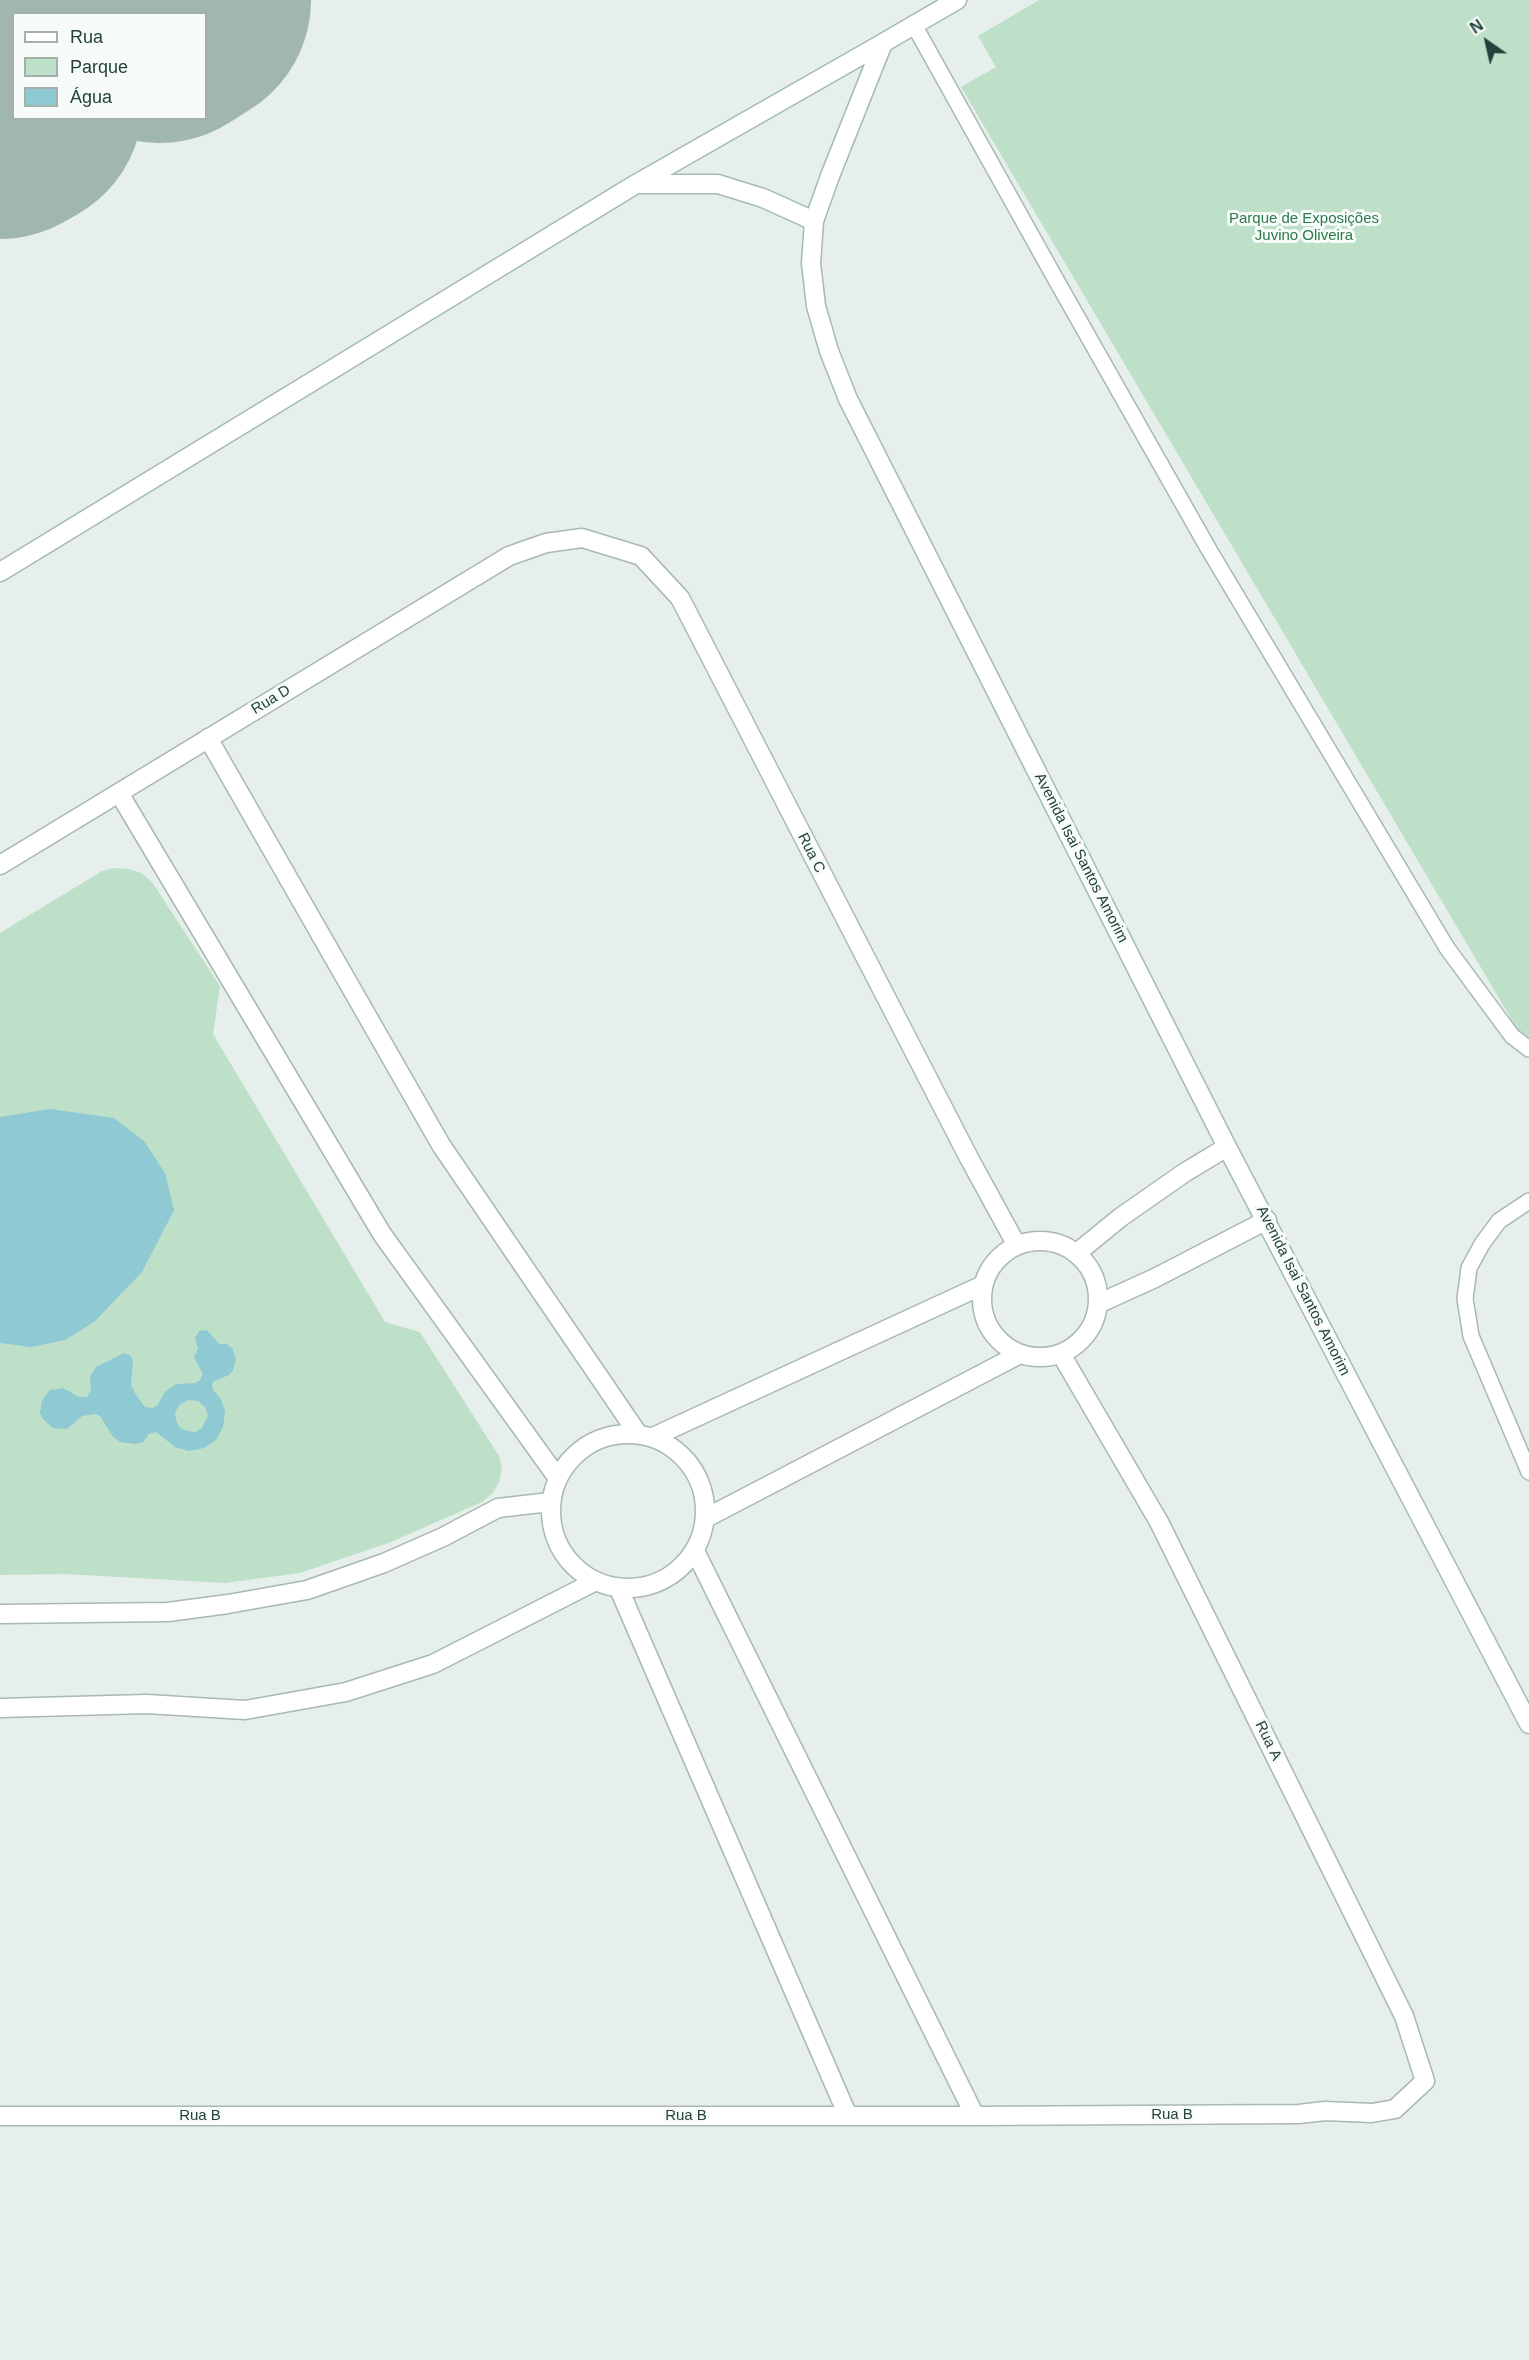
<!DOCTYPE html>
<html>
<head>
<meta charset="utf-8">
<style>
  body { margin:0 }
  #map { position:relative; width:1529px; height:2360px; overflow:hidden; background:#e6efeb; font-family:Arial,sans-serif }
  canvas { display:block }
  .legend { position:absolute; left:12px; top:12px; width:195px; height:108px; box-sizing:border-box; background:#f7fbf9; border:2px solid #a3b1ad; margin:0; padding:8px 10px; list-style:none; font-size:18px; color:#24423a }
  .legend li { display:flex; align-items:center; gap:12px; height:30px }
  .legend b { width:30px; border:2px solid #a3b1ad }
  .north { position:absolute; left:1457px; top:12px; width:60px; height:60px; -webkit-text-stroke:4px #f7fbf9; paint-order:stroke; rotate:326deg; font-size:16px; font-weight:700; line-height:24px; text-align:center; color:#24423a }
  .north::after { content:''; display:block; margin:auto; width:21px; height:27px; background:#24423a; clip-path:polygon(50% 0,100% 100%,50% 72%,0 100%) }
</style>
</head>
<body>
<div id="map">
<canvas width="1529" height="2360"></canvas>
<ul class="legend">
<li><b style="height:8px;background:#fff"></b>Rua</li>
<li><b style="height:16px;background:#bfe0c8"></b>Parque</li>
<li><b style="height:16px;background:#8ec9d4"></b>Água</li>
</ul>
<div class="north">N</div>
</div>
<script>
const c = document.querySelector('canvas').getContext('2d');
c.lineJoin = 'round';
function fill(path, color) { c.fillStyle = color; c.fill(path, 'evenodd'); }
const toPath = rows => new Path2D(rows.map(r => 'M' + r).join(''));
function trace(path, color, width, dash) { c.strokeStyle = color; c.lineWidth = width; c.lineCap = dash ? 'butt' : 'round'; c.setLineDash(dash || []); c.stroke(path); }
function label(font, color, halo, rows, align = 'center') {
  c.font = font + ' Arial,sans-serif'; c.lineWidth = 6; c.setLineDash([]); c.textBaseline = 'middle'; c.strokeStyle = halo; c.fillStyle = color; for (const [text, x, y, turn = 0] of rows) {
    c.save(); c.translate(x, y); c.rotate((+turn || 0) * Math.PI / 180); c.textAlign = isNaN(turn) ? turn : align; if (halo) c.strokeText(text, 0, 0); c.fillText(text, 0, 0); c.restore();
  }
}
fill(toPath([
  [1039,0,1529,0,1529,1049,961,87,996,67,978,36],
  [115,868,129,869,141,873,152,882,220,986,213,1034,385,1322,420,1332,499,1456,502,1469,499,1482,493,1493,482,1502,391,1542,300,1573,225,1583,66,1574,0,1575,0,933,102,871]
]), '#bfe0c8');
fill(toPath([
  [50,1109,114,1118,144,1141,165,1173,174,1210,142,1272,94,1322,65,1340,31,1347,0,1343,0,1117],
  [207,1330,219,1344,227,1344,232,1348,236,1359,233,1370,229,1375,214,1381,212,1385,213,1390,221,1399,225,1412,223,1427,216,1440,204,1448,189,1451,175,1447,156,1432,149,1434,143,1442,135,1444,120,1442,113,1437,100,1416,96,1414,82,1416,67,1429,53,1428,43,1419,40,1413,42,1400,50,1390,63,1388,79,1397,87,1397,91,1390,90,1377,96,1367,124,1353,130,1355,133,1360,131,1385,136,1395,145,1407,152,1408,157,1406,165,1392,176,1384,196,1383,200,1380,203,1374,194,1357,198,1348,195,1338,199,1331],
  [189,1400,198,1401,205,1407,208,1416,202,1428,195,1432,188,1431,180,1428,176,1420,175,1412,180,1404]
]), '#8ec9d4');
trace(toPath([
  [160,14,182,0],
  [0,110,14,102]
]), '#a2b6b0', 258);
const lane = toPath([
  [914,25,1055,278,1208,548,1447,948,1512,1036,1529,1049],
  [1529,1201,1499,1221,1482,1244,1469,1268,1465,1299,1471,1336,1529,1472]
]);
const street = toPath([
  [208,738,441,1145,638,1434],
  [119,793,382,1234,557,1477],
  [0,865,509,556,546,543,582,538,641,556,680,598,969,1158,1016,1244],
  '982 1299a58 58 0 1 1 116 0a58 58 0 1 1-116 0Z',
  [1078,1252,1121,1217,1184,1173,1227,1147],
  [1100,1303,1155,1278,1267,1220],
  '551 1511a77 77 0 1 1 154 0a77 77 0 1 1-154 0Z',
  [653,1437,983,1285],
  [706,1518,1020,1354],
  [695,1551,975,2116],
  [619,1589,848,2116],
  [0,1614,168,1612,228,1604,307,1590,384,1563,443,1537,498,1508,550,1502],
  [0,1708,147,1704,245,1710,346,1692,433,1664,594,1582],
  [0,2116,975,2116,1299,2114,1325,2111,1372,2113,1395,2109,1425,2081,1404,2016,1159,1522,1061,1354]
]);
const secondary = toPath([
  [957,0,883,43,830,176,814,221,811,263,816,306,829,351,848,399,1227,1147,1529,1724],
  [637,184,718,184,763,198,814,221],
  [0,572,636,184,883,43]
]);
trace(lane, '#a8b8b2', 18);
trace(street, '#a8b8b2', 21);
trace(secondary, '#a4bbb3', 21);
trace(lane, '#fff', 15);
trace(street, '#fff', 18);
trace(secondary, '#fff', 18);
label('15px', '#2d7a4b', '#f7fbf9', [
  ["Parque de Exposições",1304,219],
  ["Juvino Oliveira",1304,236]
]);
label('15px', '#24423a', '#f7fbf9', [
  ["Rua D",271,700,-31],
  ["Rua C",811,853,63],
  ["Avenida Isai Santos Amorim",1081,858,63],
  ["Avenida Isai Santos Amorim",1303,1291,63],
  ["Rua A",1268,1741,64],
  ["Rua B",1172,2115],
  ["Rua B",200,2116],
  ["Rua B",686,2116]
]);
</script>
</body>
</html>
